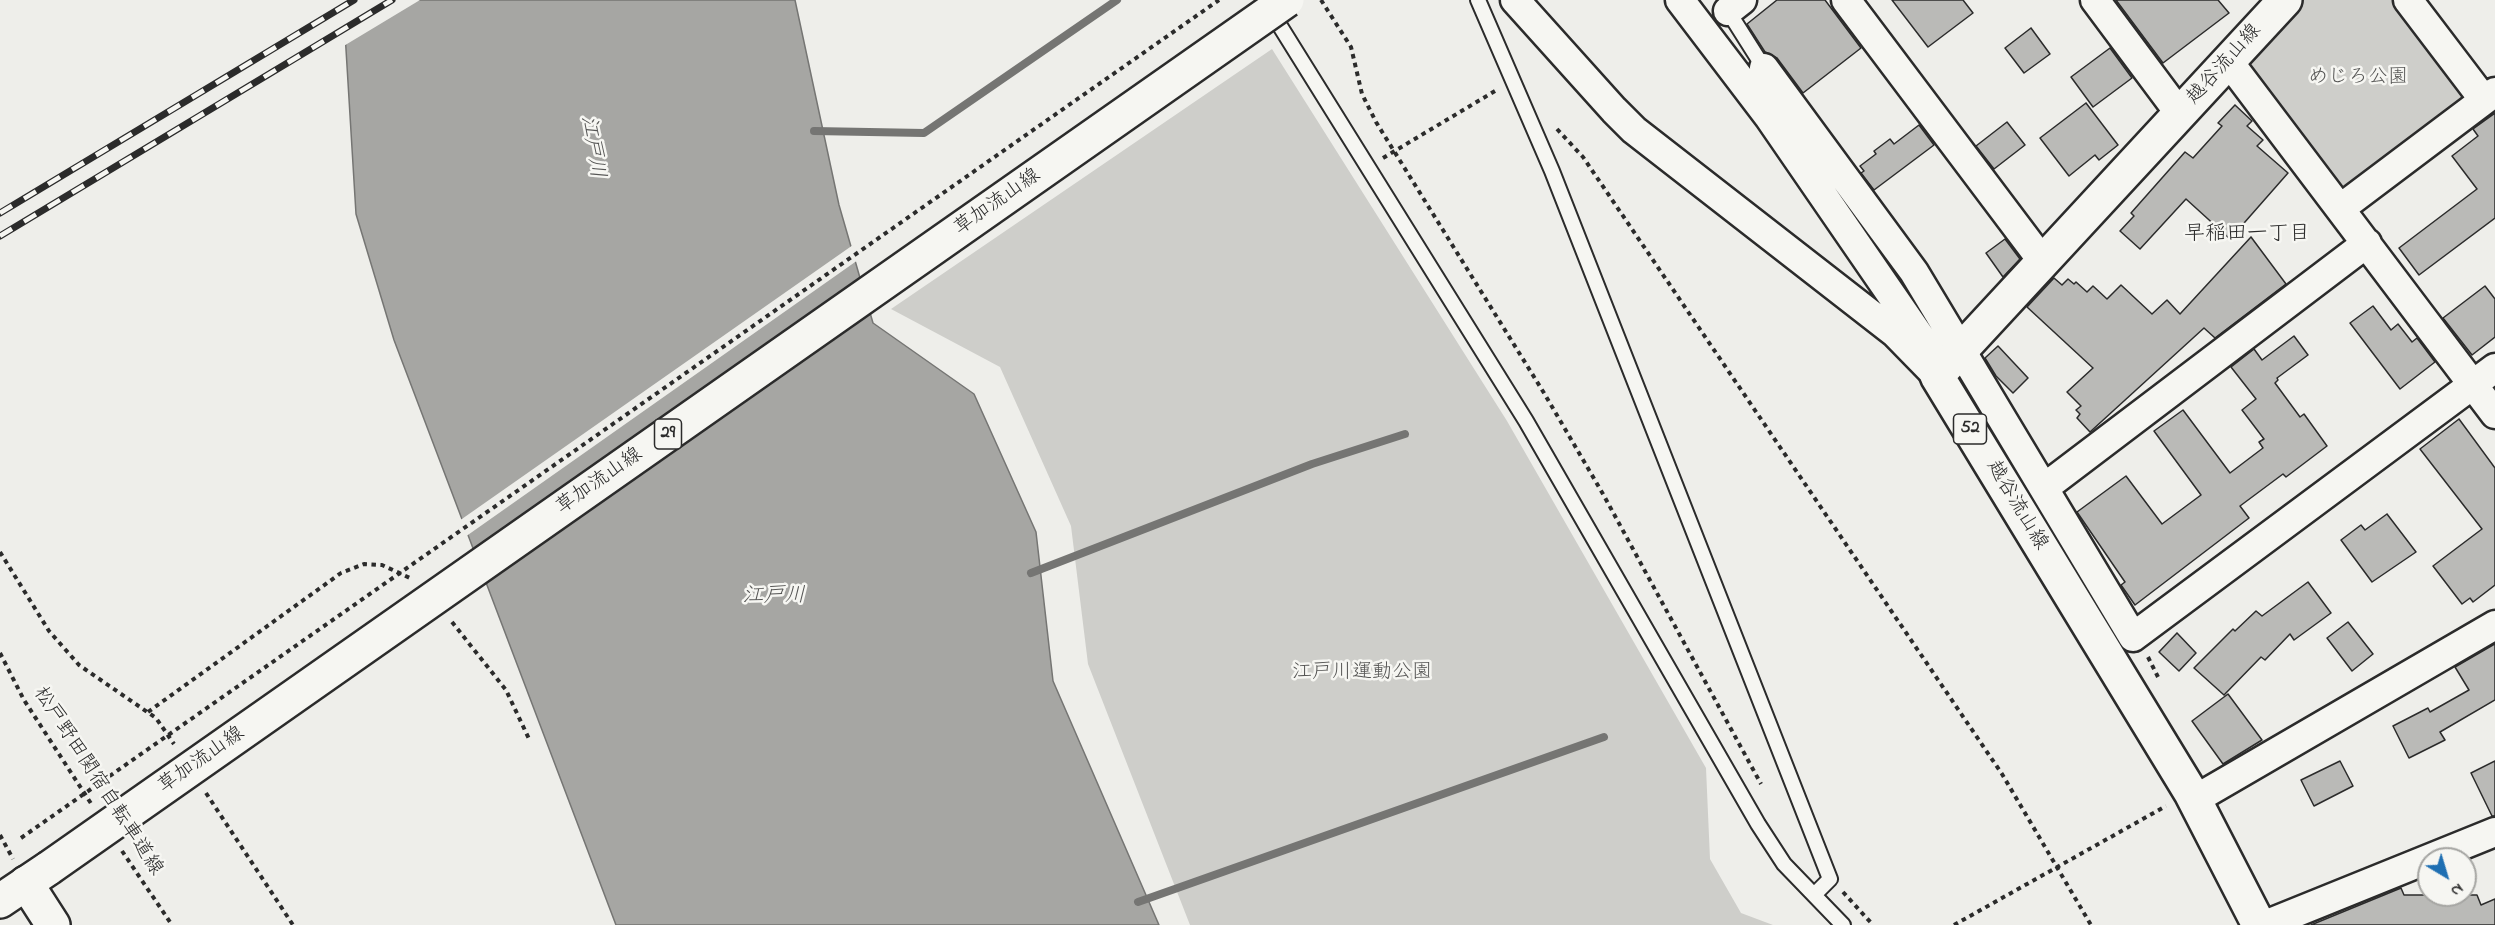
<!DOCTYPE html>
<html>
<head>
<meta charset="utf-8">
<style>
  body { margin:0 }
  #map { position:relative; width:2495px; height:925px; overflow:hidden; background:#eeeeea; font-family:"Indie Flower",sans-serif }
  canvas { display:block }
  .north { position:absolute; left:2417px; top:847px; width:60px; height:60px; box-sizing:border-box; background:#f6f6f2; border:2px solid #a5a5a2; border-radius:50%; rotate:142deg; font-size:16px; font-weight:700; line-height:24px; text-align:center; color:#2b2b2b }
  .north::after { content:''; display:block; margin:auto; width:21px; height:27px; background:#1f6fb2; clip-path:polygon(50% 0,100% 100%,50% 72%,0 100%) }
</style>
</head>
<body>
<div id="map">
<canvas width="2495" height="925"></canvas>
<div class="north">N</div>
</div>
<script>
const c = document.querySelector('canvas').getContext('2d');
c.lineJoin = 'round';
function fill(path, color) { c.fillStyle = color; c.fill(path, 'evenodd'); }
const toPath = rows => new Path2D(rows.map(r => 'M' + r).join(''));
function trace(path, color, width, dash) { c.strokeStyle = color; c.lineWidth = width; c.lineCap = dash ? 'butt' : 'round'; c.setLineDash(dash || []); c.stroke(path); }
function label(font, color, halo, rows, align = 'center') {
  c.font = font + ' "Indie Flower","Klee One",sans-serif'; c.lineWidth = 5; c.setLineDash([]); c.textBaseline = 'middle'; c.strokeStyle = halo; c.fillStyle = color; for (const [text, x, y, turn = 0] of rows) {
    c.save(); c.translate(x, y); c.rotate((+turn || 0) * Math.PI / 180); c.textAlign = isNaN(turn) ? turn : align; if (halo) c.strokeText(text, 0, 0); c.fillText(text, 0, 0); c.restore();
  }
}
fill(toPath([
  [2302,0,2398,0,2466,99,2351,186,2339,185,2252,70,2252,54],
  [1272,49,1507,421,1706,768,1710,859,1741,913,1773,925,1190,925,1088,664,1071,526,1000,367,891,309]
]), '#cececa');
const water = toPath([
  [343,0,795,0,839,205,873,323,974,394,1036,532,1053,681,1159,925,616,925,394,340,356,214,343,0]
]);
fill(water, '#a6a6a3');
trace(water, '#757573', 1.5);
fill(toPath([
  [340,0,420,0,342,47],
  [853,245,858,260,465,537,459,521]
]), '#eeeeea');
trace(toPath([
  [814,131,924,133,1117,0],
  [1031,573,1312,464,1405,434],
  [1138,902,1604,737]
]), '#757573', 8);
const building = toPath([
  [1777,0,1825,0,1861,48,1803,93,1777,58,1765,52,1747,24,1777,0],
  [1892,0,1963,0,1973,13,1928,47,1892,0],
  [2116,0,2218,0,2229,13,2163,63,2116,0],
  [2031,28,2050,54,2024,73,2005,48,2031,28],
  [2110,48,2132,78,2093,107,2071,77,2110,48],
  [2086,103,2118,145,2099,160,2095,155,2069,176,2040,138,2086,103],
  [2235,105,2252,121,2247,126,2263,140,2257,146,2288,173,2230,239,2186,199,2140,249,2120,231,2134,216,2131,213,2185,152,2193,158,2222,126,2218,123,2235,105],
  [2495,113,2495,218,2419,275,2399,248,2477,189,2452,156,2478,136,2473,129,2495,113],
  [2007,122,2025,145,1994,169,1976,146,2007,122],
  [1919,125,1934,145,1874,190,1861,173,1864,171,1860,166,1876,154,1874,151,1890,139,1894,144,1919,125],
  [2251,237,2286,284,2215,338,2204,328,2090,432,2077,418,2080,414,2076,410,2081,406,2067,392,2093,368,2027,307,2054,278,2062,285,2068,279,2074,284,2076,282,2087,292,2093,286,2107,299,2121,285,2152,314,2167,300,2180,314,2251,237],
  [2005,239,2020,259,2003,277,1986,253,2005,239],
  [2485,286,2495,299,2495,337,2472,355,2443,318,2485,286],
  [2373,306,2391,330,2398,324,2412,342,2417,338,2435,362,2400,389,2350,323,2373,306],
  [2294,336,2308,355,2277,378,2278,380,2275,383,2300,417,2304,414,2327,446,2286,477,2283,474,2240,506,2249,518,2135,605,2121,585,2125,582,2077,512,2126,476,2162,524,2201,495,2154,431,2183,410,2230,473,2263,448,2259,442,2264,439,2242,410,2256,399,2231,367,2254,349,2262,360,2294,336],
  [1998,346,2028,378,2013,393,1996,376,1985,358,1998,346],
  [2459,419,2495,468,2495,585,2473,602,2470,598,2462,604,2433,566,2482,529,2420,449,2459,419],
  [2387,514,2416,552,2372,582,2341,540,2361,525,2365,530,2387,514],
  [2308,582,2331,613,2294,640,2290,634,2265,660,2261,657,2224,695,2194,668,2233,629,2235,631,2256,611,2262,616,2308,582],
  [2348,622,2373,654,2352,671,2327,638,2348,622],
  [2177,633,2196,653,2179,671,2159,652,2177,633],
  [2495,644,2495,700,2440,732,2445,740,2409,758,2393,726,2428,708,2430,712,2469,690,2455,667,2495,644],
  [2228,694,2262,740,2223,764,2192,721,2228,694],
  [2340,761,2353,786,2314,806,2301,780,2340,761],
  [2495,761,2495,816,2492,816,2471,773,2495,761],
  [2401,888,2404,895,2477,895,2481,905,2495,899,2495,925,2311,925,2401,888]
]);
fill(building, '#babab7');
trace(building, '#2b2b2b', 1.5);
const service = toPath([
  [1478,0,1552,171,1830,879,1814,895],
  [1270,10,1526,421,1758,824,1784,864,1843,925],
  [1728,11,1764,68]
]);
const minor = toPath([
  [1515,0,1614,110,1634,130,1895,333,1937,376],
  [1680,0,1769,117,1932,354],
  [1846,0,2044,263],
  [2095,0,2180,114],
  [2408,0,2484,100],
  [1728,11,1742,0],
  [2229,62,2495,414],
  [1764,68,1914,272,2133,637,2495,368],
  [2341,208,2495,92],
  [2044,488,2367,243],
  [2194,800,2495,625],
  [2265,925,2495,832]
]);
const tertiary = toPath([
  [26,883,53,925]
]);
const primary = toPath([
  [0,901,49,868],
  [2259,925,2191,793,1937,376,2285,0]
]);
trace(service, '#2b2b2b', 18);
trace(minor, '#2b2b2b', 33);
trace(tertiary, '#2b2b2b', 38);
trace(primary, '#2b2b2b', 38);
trace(toPath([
  [1321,0,1351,47,1362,94,1376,122,1544,393,1603,494,1761,784],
  [1557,129,1583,157,2002,774,2091,925],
  [1383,158,1495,91],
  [0,552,49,631,79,665,156,718,174,744],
  [452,622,506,690,530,741],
  [0,653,24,700,92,805],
  [2148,657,2158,677],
  [148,712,341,573,364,564,382,565,410,578],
  [206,793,293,925],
  [0,835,13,859],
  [122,851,172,925],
  [1843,892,1873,925],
  [1954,925,2166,806]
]), '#2b2b2b', 4, [4.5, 4.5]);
trace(service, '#f6f6f2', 14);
trace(minor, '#f6f6f2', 28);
trace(tertiary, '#f6f6f2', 33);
trace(primary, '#f6f6f2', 33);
const rail = toPath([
  [0,213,354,0],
  [0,236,392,0]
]);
trace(rail, '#2b2b2b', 7);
trace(rail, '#f6f6f2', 4.5, [14]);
const primaryBridge = toPath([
  [49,868,1287,0]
]);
trace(primaryBridge, '#2b2b2b', 38, []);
trace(toPath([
  [21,838,1219,0]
]), '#2b2b2b', 4, [4.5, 4.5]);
trace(primaryBridge, '#f6f6f2', 33);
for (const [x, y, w] of [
  [1970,429,33],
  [668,434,27]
]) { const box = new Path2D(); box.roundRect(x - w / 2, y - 15, w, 30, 4.5); c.fillStyle = '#f6f6f2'; c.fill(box); trace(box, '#2b2b2b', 1.5); }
label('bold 18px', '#2b2b2b', null, [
  ["52",1970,429],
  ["29",668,434]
]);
label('20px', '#2b2b2b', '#f6f6f2', [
  ["越谷流山線",2225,65,-48],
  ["草加流山線",998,203,-35],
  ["草加流山線",600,482,-35],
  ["越谷流山線",2016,506,59],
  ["草加流山線",202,761,-35],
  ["松戸野田関宿自転車道線",97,782,57]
]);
label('20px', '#545453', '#f6f6f2', [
  ["めじろ公園",2358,79],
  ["江戸川運動公園",1362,674]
]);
label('italic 21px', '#565655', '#f6f6f2', [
  ["江戸川",591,147,81],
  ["江戸川",774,598]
]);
label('21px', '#2b2b2b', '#f6f6f2', [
  ["早稲田一丁目",2247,236]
]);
</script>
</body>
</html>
